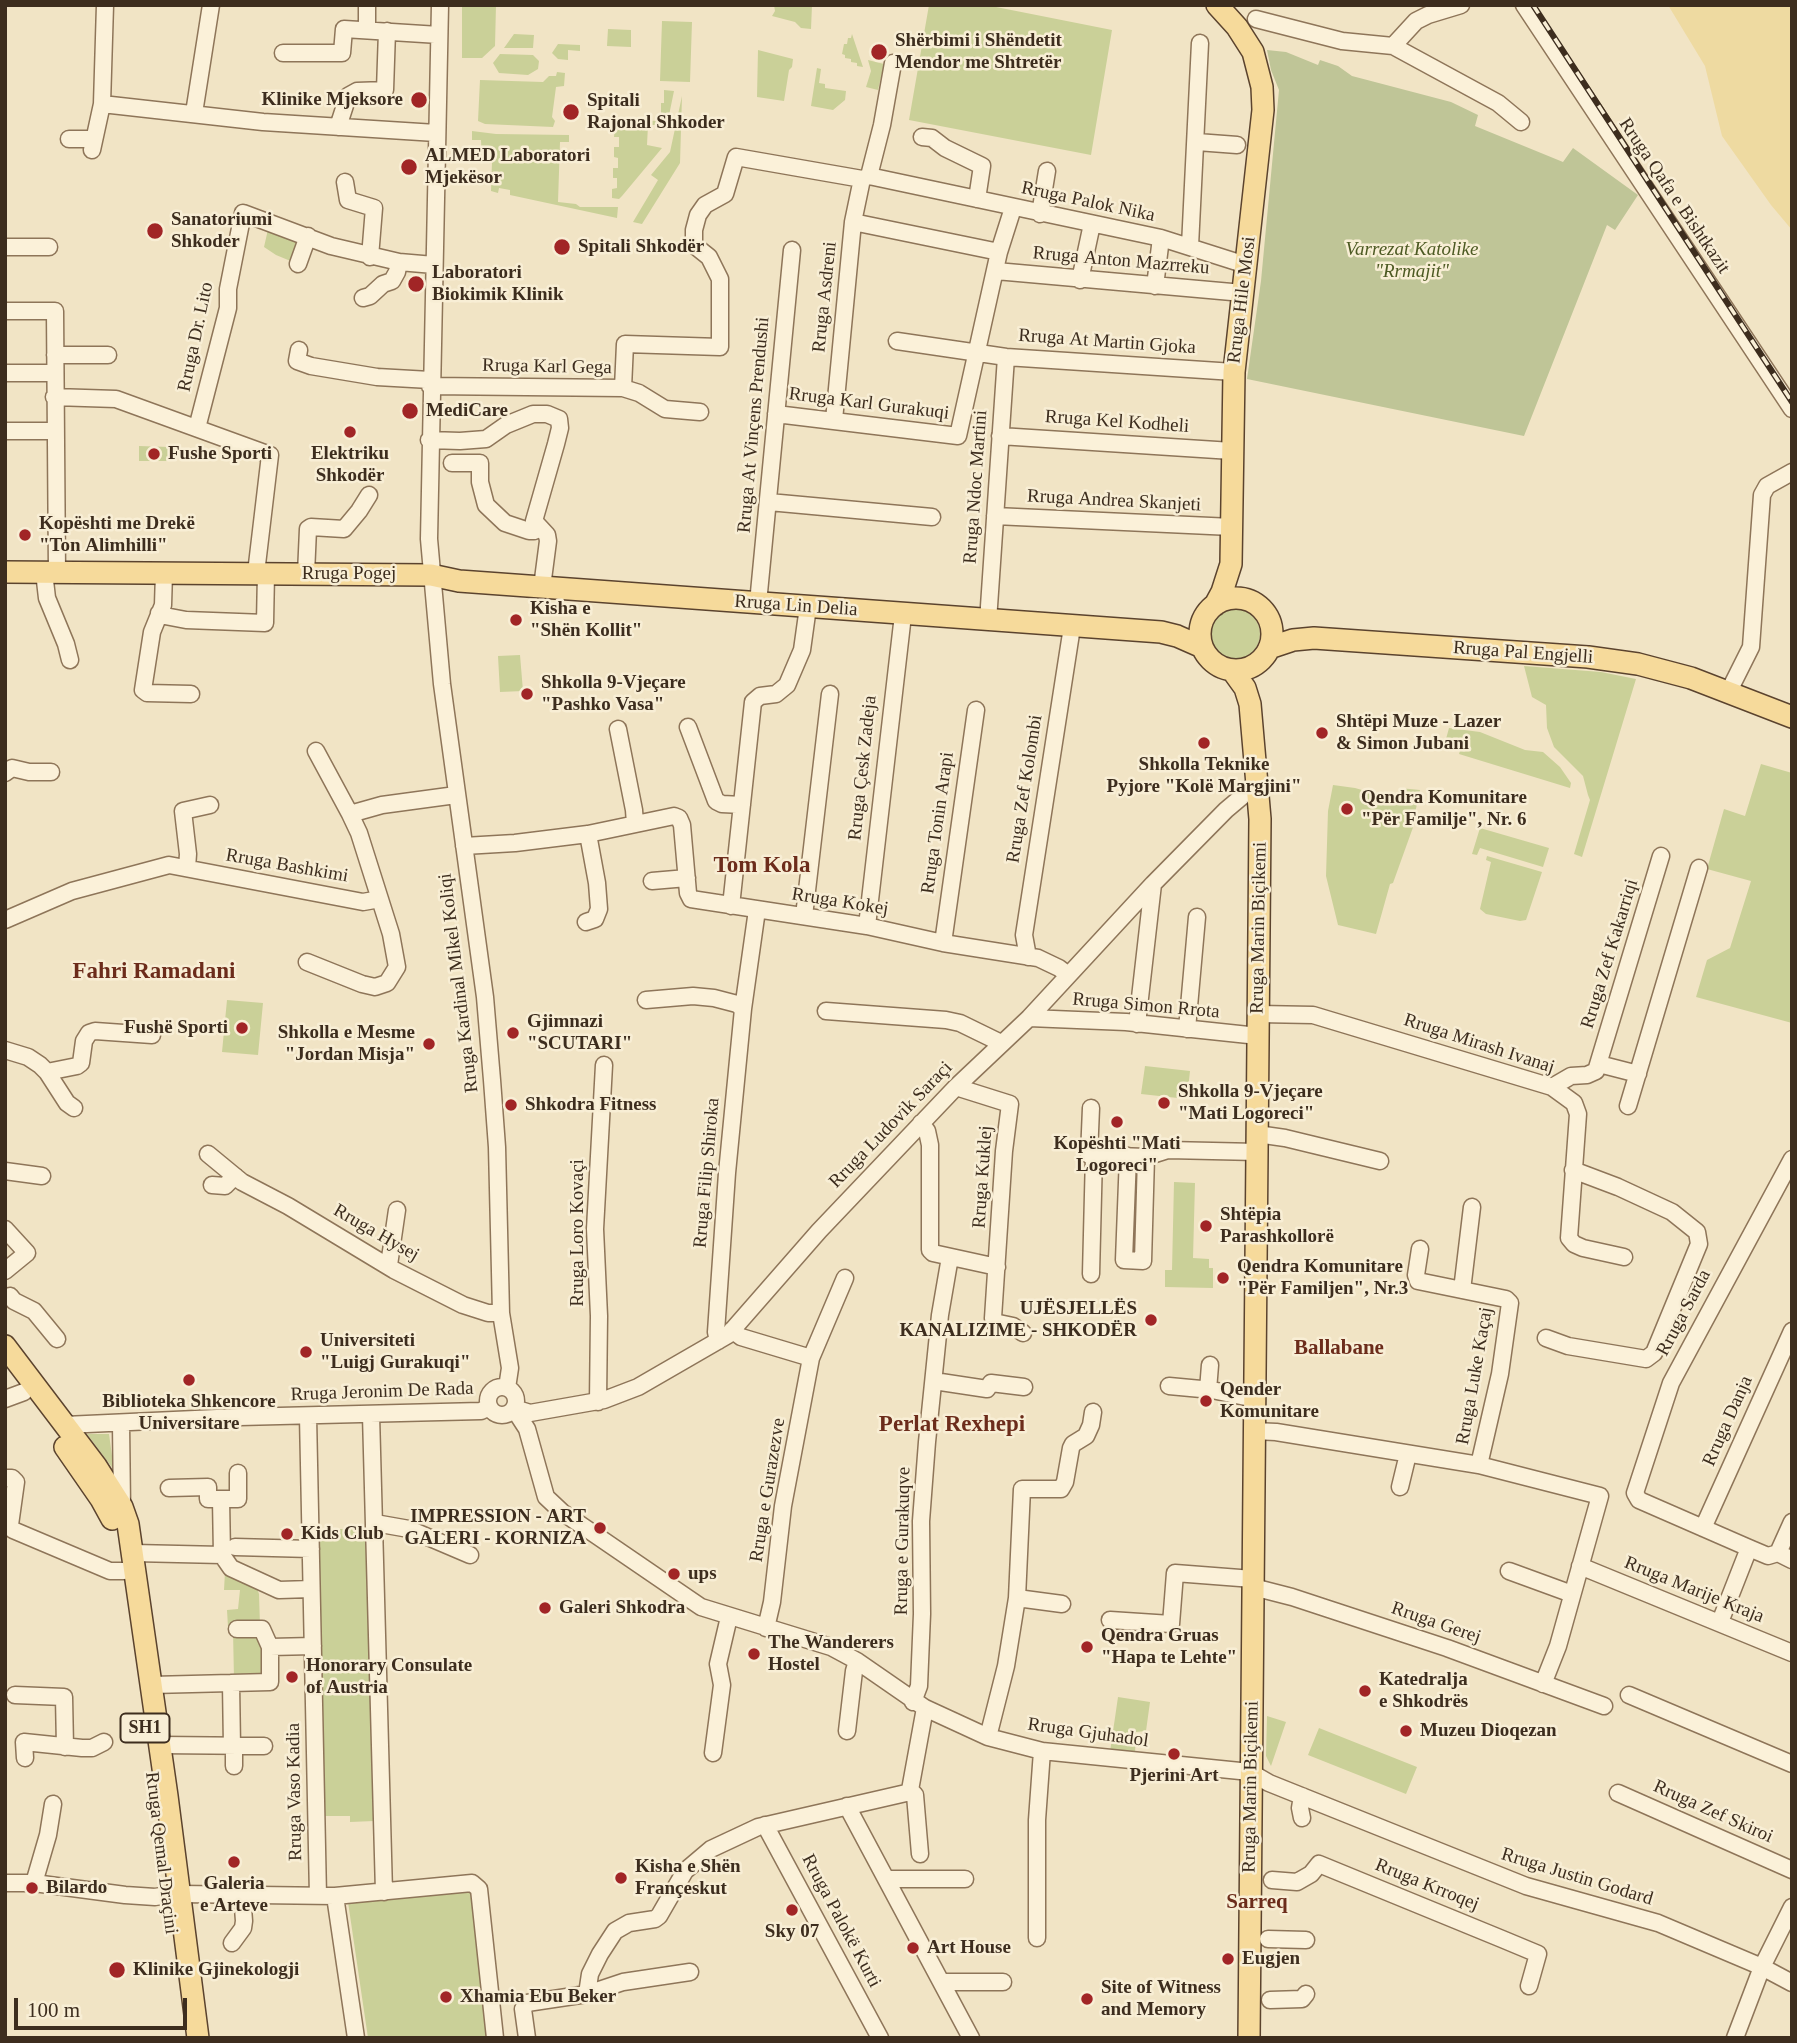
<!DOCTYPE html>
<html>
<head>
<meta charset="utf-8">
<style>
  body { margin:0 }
  #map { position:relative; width:1797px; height:2043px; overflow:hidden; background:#f1e4c5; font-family:Georgia,serif }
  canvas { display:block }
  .frame { position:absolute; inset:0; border:7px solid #3d2d1e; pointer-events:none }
  .scale { position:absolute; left:14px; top:1998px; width:173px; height:32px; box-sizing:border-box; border:4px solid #3d2d1e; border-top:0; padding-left:9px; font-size:21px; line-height:24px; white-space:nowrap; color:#3d2d1e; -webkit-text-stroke:5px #f8eed5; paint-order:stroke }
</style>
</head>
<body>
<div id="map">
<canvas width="1797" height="2043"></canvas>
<div class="frame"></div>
<div class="scale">100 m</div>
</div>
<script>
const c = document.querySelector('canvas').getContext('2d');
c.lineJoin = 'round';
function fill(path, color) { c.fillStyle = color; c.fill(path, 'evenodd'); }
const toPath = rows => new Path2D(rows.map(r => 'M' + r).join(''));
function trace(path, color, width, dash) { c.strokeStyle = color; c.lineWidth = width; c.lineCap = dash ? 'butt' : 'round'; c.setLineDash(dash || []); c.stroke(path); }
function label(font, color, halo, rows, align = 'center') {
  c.font = font + ' Georgia,serif'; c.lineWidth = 5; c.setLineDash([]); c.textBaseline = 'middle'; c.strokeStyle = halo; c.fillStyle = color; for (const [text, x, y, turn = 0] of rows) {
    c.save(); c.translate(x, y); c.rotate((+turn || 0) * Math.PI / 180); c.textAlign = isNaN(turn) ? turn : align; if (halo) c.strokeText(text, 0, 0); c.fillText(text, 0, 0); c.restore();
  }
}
fill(toPath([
  [462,5,496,5,495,46,482,58,462,58],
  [774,5,812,5,811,29,801,28,795,22,772,16,775,11],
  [929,5,986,5,1112,30,1091,155,909,120],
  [662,21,692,22,690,82,660,81],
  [608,29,631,30,631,47,607,46],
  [514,34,534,35,533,48,504,48],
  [852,34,863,67,857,66,857,63,851,62,851,59,845,58,845,55,842,54,844,44,847,44,848,38,851,38],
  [558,44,580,45,580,51,568,50,568,60,558,59,552,53],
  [758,50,793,59,792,67,789,70,784,101,757,97],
  [500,54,533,55,539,61,538,69,528,75,499,73,493,63],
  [868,60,884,64,878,90,866,87,871,71],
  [817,68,821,69,819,83,825,84,825,88,846,91,845,100,833,110,811,106],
  [557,72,565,73,564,86,556,87,552,117,555,121,553,127,485,124,478,121,480,80,543,82,549,76,556,76],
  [664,90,674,91,667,125,648,125,647,145,662,148,622,196,619,199,612,198,612,189,617,188,617,178,613,178,613,168,618,168,618,158,614,157,614,147,619,147,619,137,614,137,615,127,619,127,620,119,658,121,661,119,661,103,664,103],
  [682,96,680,163,642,224,633,222,658,180,651,175,670,152],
  [472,131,496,134,569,135,569,142,560,142,558,202,576,204,580,207,618,207,617,218,510,195,510,190,499,188,498,193,491,191,492,162,482,161,481,140,472,140],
  [269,225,304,237,293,262,276,255,264,247],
  [139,446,169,447,169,461,139,461],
  '1210 634a25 25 0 1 1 50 0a25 25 0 1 1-50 0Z',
  [520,655,523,691,500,692,498,656],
  [1524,666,1601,672,1636,679,1582,857,1574,854,1590,800,1588,795,1583,776,1554,747,1547,728,1546,705,1532,697],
  [1449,728,1480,732,1525,750,1543,752,1560,767,1571,783,1570,788,1459,754,1462,744,1446,739],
  [1761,764,1792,773,1792,1023,1696,997,1707,960,1730,948,1751,881,1707,869,1724,809,1745,816],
  [1333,785,1355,788,1376,794,1398,795,1399,788,1420,790,1414,818,1416,819,1393,883,1390,884,1376,934,1338,925,1326,876,1328,811],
  [1480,828,1549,848,1543,867,1480,848,1477,855,1472,854],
  [1487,856,1542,872,1526,920,1520,921,1486,914,1480,909,1491,862,1486,860],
  [227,1000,263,1003,258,1055,222,1052],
  [1145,1066,1190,1071,1187,1099,1141,1094],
  [1174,1182,1195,1183,1193,1258,1209,1259,1209,1268,1213,1268,1213,1288,1165,1287,1165,1270,1172,1270],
  [87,1434,109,1434,114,1470],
  [317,1529,370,1529,374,1821,350,1822,350,1816,323,1816],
  [225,1572,254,1580,259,1594,260,1626,228,1627,227,1610,238,1609,240,1590,224,1590],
  [233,1631,259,1632,267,1649,267,1679,234,1679],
  [1118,1697,1150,1702,1146,1731,1136,1732,1135,1753,1110,1752],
  [1267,1716,1286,1722,1271,1766,1266,1756],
  [1319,1728,1417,1767,1406,1794,1308,1755],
  [473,1889,490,2038,368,2038,348,1902]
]), '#cad098');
fill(toPath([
  [1668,5,1792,5,1792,230,1771,205,1722,136,1705,66]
]), '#eedaa1');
fill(toPath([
  [1267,50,1286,52,1318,65,1320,60,1338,66,1352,76,1451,102,1478,115,1475,126,1563,162,1573,148,1638,195,1615,230,1607,225,1524,436,1247,379,1261,281,1279,90,1271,70]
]), '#bfc597');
const minor = toPath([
  [440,5,429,539,442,684,485,997,492,1080,497,1147,501,1313,510,1368,507,1388],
  [1524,5,1792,409],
  [1256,19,1342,41,1393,46,1416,21,1428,15,1461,5],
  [367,30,367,5],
  [1393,46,1498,103,1521,122],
  [283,53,342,53,344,29,439,35],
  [102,104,263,122,436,133],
  [194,113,211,5],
  [338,127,348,96,357,91,385,90,387,31],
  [922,137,932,138,945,148,982,166,977,199],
  [69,139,94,139],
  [1197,142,1237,145],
  [92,150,102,104,105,5],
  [869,176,882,125,893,63],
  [345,182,348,200,374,208,370,257],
  [1040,214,1047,171],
  [853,222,999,252],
  [1190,246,1200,43],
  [5,247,49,247],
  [298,264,308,236],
  [996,271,1243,293],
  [1080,280,1092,224],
  [1155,286,1161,238],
  [363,298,370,296,383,284,392,281,397,272,399,262],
  [5,311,55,311,57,573],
  [897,341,1006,357,1234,372],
  [299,350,297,361,311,366,377,377,430,380],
  [55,355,108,355],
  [5,373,55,373],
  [430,386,623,388,639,393,665,409,700,412],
  [623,388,625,344,720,347,720,279,709,257,694,245,694,230,698,215,705,205,725,194,736,157,862,179,869,176,1161,238,1246,265],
  [54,397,116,399,270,455,256,573],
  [776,414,958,436,999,252,1013,208],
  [834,420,853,222,862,179],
  [197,428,228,308,228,289,243,213,331,246,399,262,434,265],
  [5,431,54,431],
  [1000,436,1232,451],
  [429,440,460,441,486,439,506,425,533,414,547,414,559,419,560,428,556,444,534,521,547,535,548,541,542,587],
  [452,463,480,463,480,482,486,505,505,523,529,531,534,531,540,528],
  [769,502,932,517],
  [995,516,1232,527],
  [44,572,47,598,66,644,70,660],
  [164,573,163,605,152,632,143,690,147,693,191,694],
  [306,574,308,529,311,527,344,529,359,511,369,495],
  [758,603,792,250],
  [159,613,165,616,186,620,265,623,266,573],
  [988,621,1006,357],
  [1728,693,1751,647,1762,495,1767,486,1792,472],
  [688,727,716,801,722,804,742,805],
  [618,729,634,810,635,824],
  [316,751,350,814],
  [5,773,12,768,29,772,51,772],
  [464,846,515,843,588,834,674,816,679,818,682,825,688,893,691,899,867,926,943,943,1038,958,1059,968,1068,975],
  [187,868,188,854,183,811,210,805],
  [652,881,687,878],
  [731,906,753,702,760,696,776,694,787,685,802,650,808,607],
  [804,916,830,694],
  [5,920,72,891,169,865,363,902,380,899],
  [586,922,595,919,599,909,597,883,588,834],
  [867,926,903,615],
  [943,943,976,710],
  [1028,957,1024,935,1072,627],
  [307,962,362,984,375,987,387,983,397,967,391,934,359,833,350,814,382,805,456,795],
  [646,1000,693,996,714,998,737,1004,743,1009],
  [826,1011,946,1020,960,1023,1001,1043],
  [1259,1014,1313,1015,1552,1087,1574,1103,1578,1114,1569,1238,1574,1244,1583,1248,1624,1257],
  [1029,1018,1126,1022,1258,1036],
  [1137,1024,1153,884],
  [1187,1029,1197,917],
  [5,1050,28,1057,40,1065,47,1072,67,1103,74,1108],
  [1599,1064,1638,1074],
  [47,1072,77,1066,81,1063,84,1041,89,1033,95,1031,152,1035],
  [956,1087,1010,1104,1004,1151,993,1318,994,1322,1013,1326,1023,1333],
  [1552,1087,1571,1076,1587,1075,1596,1071,1661,856],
  [1628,1106,1699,868],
  [1091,1108,1089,1155,1146,1157,1168,1150,1257,1152],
  [921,1123,927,1131,930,1145,930,1250,933,1253,997,1267],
  [1257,1134,1285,1138,1380,1161],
  [208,1154,242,1182,288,1206,394,1270,463,1305,488,1313,501,1313],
  [1128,1156,1124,1260,1143,1261,1146,1157],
  [1792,1159,1671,1383,1635,1493,1639,1500,1749,1548,1768,1556,1778,1553,1792,1560],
  [5,1171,42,1176],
  [212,1185,225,1186,235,1176],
  [5,1229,27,1253,5,1271],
  [1420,1249,1416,1275,1418,1281,1506,1299,1510,1303,1500,1374,1479,1465],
  [389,1265,397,1210],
  [1091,1274,1094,1155],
  [1462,1290,1472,1207],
  [10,1296,14,1301,34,1311,57,1339],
  [732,1330,741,1337,811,1358],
  [1546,1338,1568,1346,1646,1359,1654,1353,1699,1244,1697,1232,1672,1212,1618,1187,1573,1170],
  [718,1341,716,1332,727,1173,743,1009,757,910],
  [934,1381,987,1389,991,1383,1024,1387],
  [1169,1386,1212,1390,1255,1399],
  '488 1401a14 14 0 1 1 28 0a14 14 0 1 1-28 0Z',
  [1208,1390,1210,1365],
  [5,1399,24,1392],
  [598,1402,599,1316,595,1229,604,1065],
  [514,1408,530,1413,604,1400,638,1387,728,1335,819,1231,956,1087,1029,1018,1153,884,1226,810,1245,794,1257,793],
  [514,1409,527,1429,546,1497,562,1512,701,1607,831,1647,857,1661,925,1708,988,1737,1042,1751,1250,1772,1269,1783,1526,1886,1658,1923,1762,1967,1792,1983],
  [371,1415,384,1892],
  [308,1416,318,1896],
  [121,1423,122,1507],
  [65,1425,239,1417,481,1411,489,1407],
  [1254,1431,1276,1432,1479,1465,1600,1496,1558,1646,1543,1684],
  [5,1478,12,1478,16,1482,10,1525,13,1530,110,1571,124,1571],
  [1400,1487,1408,1454],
  [169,1488,208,1487,208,1499,238,1499,238,1473],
  [221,1499,222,1555,231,1568,279,1590,311,1589],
  [375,1523,409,1529,470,1555],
  [1703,1528,1792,1331],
  [235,1547,311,1549],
  [134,1553,222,1555],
  [1778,1553,1792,1522],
  [1580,1566,1792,1653],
  [1509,1571,1572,1594],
  [1253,1587,1292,1597,1447,1648,1604,1706],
  [1017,1598,1062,1604],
  [1110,1620,1171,1624,1175,1573,1253,1579],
  [1720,1622,1749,1548],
  [766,1628,772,1602,783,1506,811,1358,845,1278],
  [270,1647,313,1646],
  [152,1685,231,1683],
  [15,1695,64,1697,65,1747],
  [1629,1695,1792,1764],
  [913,1702,919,1686,922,1614,921,1521,927,1442,940,1315,950,1257],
  [847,1731,854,1671,857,1661],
  [988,1737,1006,1666,1017,1598,1022,1489,1061,1489,1065,1482,1071,1448,1073,1444,1086,1436,1091,1425,1093,1412],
  [160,1745,264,1746],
  [232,1747,231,1683,270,1682,270,1647,262,1629,237,1629],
  [713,1753,722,1685,718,1664,729,1617],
  [25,1758,24,1742,82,1748,92,1748,104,1742],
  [234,1766,234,1747],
  [910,1790,925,1708],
  [910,1790,915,1795,920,1854],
  [1618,1793,1792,1870],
  [847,1806,971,2038],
  [1302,1818,1300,1808,1302,1796],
  [765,1825,880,2038],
  [886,1879,965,1879],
  [1272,1880,1297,1882,1311,1874,1319,1864,1502,1939,1538,1954,1529,1986],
  [5,1883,34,1883,125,1895,155,1897,167,1895],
  [34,1883,48,1835,53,1804],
  [180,1894,335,1896,472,1883,479,1889,495,2038],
  [335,1896,356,2038],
  [1037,1938,1037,1820,1042,1751],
  [1268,1939,1306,1940],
  [232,1943,243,1928,244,1921,242,1895],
  [942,1982,1003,1982],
  [587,1994,590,1974,600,1954,615,1931,629,1923,655,1919,659,1916,685,1871,711,1849,758,1827,906,1793,910,1790],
  [1270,2000,1302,1999,1306,1994],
  [527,2038,523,2009,527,2003,587,1994,623,1982,690,1972],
  [1735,2038,1762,1967,1792,1907]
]);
const major = toPath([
  [5,572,431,575,459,581,1161,632,1177,636,1202,647],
  '1200 634a36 36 0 1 1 72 0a36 36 0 1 1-72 0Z',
  [1215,605,1222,592,1231,564,1234,372,1263,110,1262,87,1253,52,1237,27,1217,5],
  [1269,648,1293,640,1314,638,1588,657,1638,664,1691,678,1792,717],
  [1232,670,1245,688,1250,704,1260,819,1249,2038],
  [5,1346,96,1466,122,1507,128,1524,167,1796,198,2038],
  [65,1447,101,1499,112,1519]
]);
trace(minor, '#8e7559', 19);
trace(major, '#5b432e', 24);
trace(minor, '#fbf1d9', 16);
trace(major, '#f6da9b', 21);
const rail = toPath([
  [1533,5,1792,402]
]);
trace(rail, '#3d2d1e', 6);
trace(rail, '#f8eed5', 3.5, [10]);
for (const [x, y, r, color] of [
  [879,52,9,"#a12526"],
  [419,100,9,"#a12526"],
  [571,112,9,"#a12526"],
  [409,167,9,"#a12526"],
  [155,231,9,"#a12526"],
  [562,247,9,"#a12526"],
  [416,284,9,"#a12526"],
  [410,411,9,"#a12526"],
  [350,432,7,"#a12526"],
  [154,454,7,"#a12526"],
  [25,535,7,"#a12526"],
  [516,620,7,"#a12526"],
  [527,694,7,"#a12526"],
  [1322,733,7,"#a12526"],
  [1204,743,7,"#a12526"],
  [1347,809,7,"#a12526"],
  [242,1028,7,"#a12526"],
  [513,1033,7,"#a12526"],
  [429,1044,7,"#a12526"],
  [1164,1103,7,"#a12526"],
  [511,1105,7,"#a12526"],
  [1117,1122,7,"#a12526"],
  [1206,1226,7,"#a12526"],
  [1223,1278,7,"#a12526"],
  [1151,1320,7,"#a12526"],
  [306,1352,7,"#a12526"],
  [189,1380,7,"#a12526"],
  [1206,1401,7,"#a12526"],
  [600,1528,7,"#a12526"],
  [287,1534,7,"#a12526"],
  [674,1574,7,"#a12526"],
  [545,1608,7,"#a12526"],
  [1087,1647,7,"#a12526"],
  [754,1654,7,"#a12526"],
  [292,1677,7,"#a12526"],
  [1365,1691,7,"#a12526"],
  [1406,1731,7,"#a12526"],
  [1174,1754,7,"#a12526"],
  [234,1862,7,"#a12526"],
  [621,1878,7,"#a12526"],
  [32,1888,7,"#a12526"],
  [792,1910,7,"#a12526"],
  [913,1948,7,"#a12526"],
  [1228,1959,7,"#a12526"],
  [117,1970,9,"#a12526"],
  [446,1997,7,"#a12526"],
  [1087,1999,7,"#a12526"]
]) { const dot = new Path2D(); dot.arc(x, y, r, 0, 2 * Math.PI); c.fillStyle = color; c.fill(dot); trace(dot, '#f8eed5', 2.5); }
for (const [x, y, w] of [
  [145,1728,49]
]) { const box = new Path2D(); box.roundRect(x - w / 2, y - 14.5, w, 29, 5); c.fillStyle = '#f8eed5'; c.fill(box); trace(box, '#3d2d1e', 2); }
label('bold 18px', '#3d2d1e', null, [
  ["SH1",145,1728]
]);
label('bold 19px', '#3d2d1e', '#f8eed5', [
  ["Shërbimi i Shëndetit",895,41],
  ["Mendor me Shtretër",895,63],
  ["Klinike Mjeksore",403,100,"right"],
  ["Spitali",587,101],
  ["Rajonal Shkoder",587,123],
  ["ALMED Laboratori",425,156],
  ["Mjekësor",425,178],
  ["Sanatoriumi",171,220],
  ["Shkoder",171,242],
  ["Spitali Shkodër",578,247],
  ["Laboratori",432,273],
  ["Biokimik Klinik",432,295],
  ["MediCare",426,411],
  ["Fushe Sporti",168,454],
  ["Elektriku",350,454,"center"],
  ["Shkodër",350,476,"center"],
  ["Kopështi me Drekë",39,524],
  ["\"Ton Alimhilli\"",39,546],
  ["Kisha e",530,609],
  ["\"Shën Kollit\"",530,631],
  ["Shkolla 9-Vjeçare",541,683],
  ["\"Pashko Vasa\"",541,705],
  ["Shtëpi Muze - Lazer",1336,722],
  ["& Simon Jubani",1336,744],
  ["Shkolla Teknike",1204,765,"center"],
  ["Pyjore \"Kolë Margjini\"",1204,787,"center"],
  ["Qendra Komunitare",1361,798],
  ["\"Për Familje\", Nr. 6",1361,820],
  ["Gjimnazi",527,1022],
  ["\"SCUTARI\"",527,1044],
  ["Fushë Sporti",228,1028,"right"],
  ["Shkolla e Mesme",415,1033,"right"],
  ["\"Jordan Misja\"",415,1055,"right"],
  ["Shkolla 9-Vjeçare",1178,1092],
  ["\"Mati Logoreci\"",1178,1114],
  ["Shkodra Fitness",525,1105],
  ["Kopështi \"Mati",1117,1144,"center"],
  ["Logoreci\"",1117,1166,"center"],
  ["Shtëpia",1220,1215],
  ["Parashkollorë",1220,1237],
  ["Qendra Komunitare",1237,1267],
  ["\"Për Familjen\", Nr.3",1237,1289],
  ["UJËSJELLËS",1137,1309,"right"],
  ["KANALIZIME - SHKODËR",1137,1331,"right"],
  ["Universiteti",320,1341],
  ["\"Luigj Gurakuqi\"",320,1363],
  ["Qender",1220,1390],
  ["Komunitare",1220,1412],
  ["Biblioteka Shkencore",189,1402,"center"],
  ["Universitare",189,1424,"center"],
  ["IMPRESSION - ART",586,1517,"right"],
  ["GALERI - KORNIZA",586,1539,"right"],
  ["Kids Club",301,1534],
  ["ups",688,1574],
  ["Galeri Shkodra",559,1608],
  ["Qendra Gruas",1101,1636],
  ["\"Hapa te Lehte\"",1101,1658],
  ["The Wanderers",768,1643],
  ["Hostel",768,1665],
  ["Honorary Consulate",306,1666],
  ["of Austria",306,1688],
  ["Katedralja",1379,1680],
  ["e Shkodrës",1379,1702],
  ["Muzeu Dioqezan",1420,1731],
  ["Pjerini Art",1174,1776,"center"],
  ["Kisha e Shën",635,1867],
  ["Françeskut",635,1889],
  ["Galeria",234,1884,"center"],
  ["e Arteve",234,1906,"center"],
  ["Bilardo",46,1888],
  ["Sky 07",792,1932,"center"],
  ["Art House",927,1948],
  ["Eugjen",1242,1959],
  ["Klinike Gjinekologji",133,1970],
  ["Site of Witness",1101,1988],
  ["and Memory",1101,2010],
  ["Xhamia Ebu Beker",460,1997]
], 'left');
label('19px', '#3d2d1e', '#f8eed5', [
  ["Rruga Qafa e Bishtkazit",1674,196,56],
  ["Rruga Palok Nika",1088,202,12],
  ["Rruga Anton Mazrreku",1121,261,5],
  ["Rruga Asdreni",825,297,-84],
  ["Rruga Hile Mosi",1242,300,-83],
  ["Rruga Dr. Lito",196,337,-78],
  ["Rruga At Martin Gjoka",1107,342,4],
  ["Rruga Karl Gega",547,367,1],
  ["Rruga Karl Gurakuqi",869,404,7],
  ["Rruga Kel Kodheli",1117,422,4],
  ["Rruga At Vinçens Prendushi",754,425,-85],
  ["Rruga Ndoc Martini",976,487,-86],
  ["Rruga Andrea Skanjeti",1114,501,3],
  ["Rruga Pogej",349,574],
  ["Rruga Lin Delia",796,606,4],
  ["Rruga Pal Engjelli",1523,653,4],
  ["Rruga Çesk Zadeja",863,768,-84],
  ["Rruga Zef Kolombi",1025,789,-81],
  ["Rruga Tonin Arapi",938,823,-82],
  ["Rruga Bashkimi",287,866,10],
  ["Rruga Kokej",840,902,9],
  ["Rruga Marin Biçikemi",1259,928,-89],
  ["Rruga Zef Kakarriqi",1610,954,-73],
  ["Rruga Kardinal Mikel Koliqi",459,983,-97],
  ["Rruga Simon Rrota",1146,1006,5],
  ["Rruga Mirash Ivanaj",1479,1044,18],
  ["Rruga Ludovik Saraçi",891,1125,-46],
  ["Rruga Filip Shiroka",707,1173,-85],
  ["Rruga Kuklej",983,1177,-86],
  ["Rruga Hysej",376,1233,30],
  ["Rruga Loro Kovaçi",578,1233,-90],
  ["Rruga Sarda",1684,1313,-62],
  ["Rruga Luke Kaçaj",1475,1376,-80],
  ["Rruga Jeronim De Rada",382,1392,-2],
  ["Rruga Danja",1728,1421,-66],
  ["Rruga e Gurazezve",768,1490,-81],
  ["Rruga e Gurakuqve",903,1541,-89],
  ["Rruga Marije Kraja",1694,1590,22],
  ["Rruga Gerej",1436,1623,19],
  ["Rruga Gjuhadol",1088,1733,8],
  ["Rruga Marin Biçikemi",1251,1787,-89],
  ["Rruga Vaso Kadia",295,1792,-91],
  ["Rruga Zef Skiroi",1713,1812,24],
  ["Rruga Qemal Draçini",161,1853,83],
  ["Rruga Justin Godard",1577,1877,17],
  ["Rruga Krroqej",1427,1885,22],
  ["Rruga Palokë Kurti",841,1921,62]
]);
label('italic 19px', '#4d5a23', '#f8eed5', [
  ["Varrezat Katolike",1412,250],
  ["\"Rrmajit\"",1412,272]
]);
label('bold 21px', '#6c2c1b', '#f8eed5', [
  ["Ballabane",1339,1349],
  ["Sarreq",1257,1903]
]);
label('bold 23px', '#6c2c1b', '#f8eed5', [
  ["Tom Kola",762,866],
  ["Fahri Ramadani",154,972],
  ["Perlat Rexhepi",952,1425]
]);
</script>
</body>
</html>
